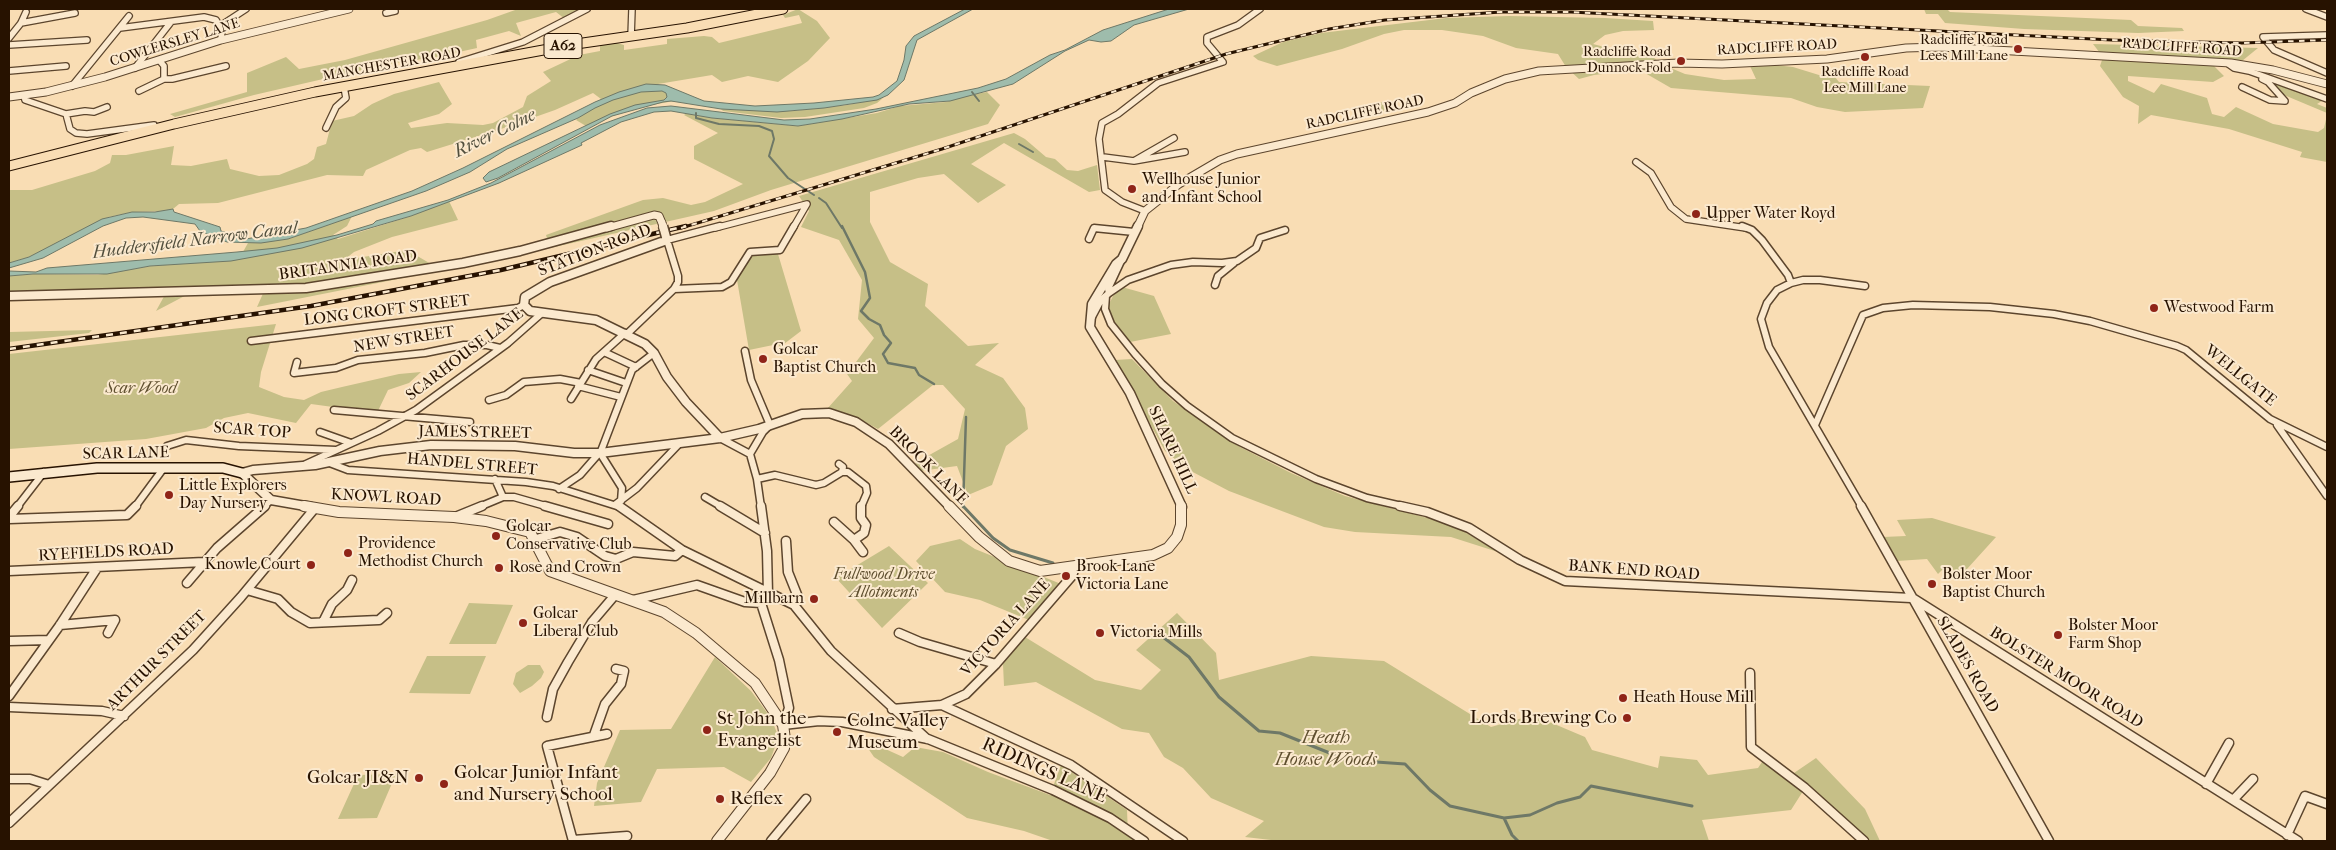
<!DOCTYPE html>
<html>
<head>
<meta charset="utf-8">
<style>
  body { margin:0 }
  #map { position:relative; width:2336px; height:850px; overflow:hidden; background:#f9ddb4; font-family:"IM FELL French Canon",serif }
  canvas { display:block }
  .frame { position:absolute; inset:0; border:10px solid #271200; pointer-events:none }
</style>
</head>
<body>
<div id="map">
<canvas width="2336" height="850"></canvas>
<div class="frame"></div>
</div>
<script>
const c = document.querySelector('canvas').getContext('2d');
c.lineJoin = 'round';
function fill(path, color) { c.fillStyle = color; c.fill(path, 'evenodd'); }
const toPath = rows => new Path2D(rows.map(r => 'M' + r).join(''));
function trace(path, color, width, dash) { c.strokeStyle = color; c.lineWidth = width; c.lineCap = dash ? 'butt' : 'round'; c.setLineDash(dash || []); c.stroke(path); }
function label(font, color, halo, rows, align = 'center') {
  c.font = font + ' "IM FELL French Canon",serif'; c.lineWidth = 4; c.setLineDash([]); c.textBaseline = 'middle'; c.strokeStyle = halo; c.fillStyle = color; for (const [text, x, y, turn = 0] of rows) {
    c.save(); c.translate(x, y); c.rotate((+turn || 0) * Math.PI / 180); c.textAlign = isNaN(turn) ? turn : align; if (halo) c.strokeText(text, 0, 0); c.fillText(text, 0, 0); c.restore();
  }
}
fill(toPath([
  [518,9,584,9,565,19,556,12,516,23,521,36,509,31,476,40,477,48,436,57,388,64,254,95,175,117,170,114,247,92,247,73,286,57,299,69,345,60,487,20],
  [798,9,817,21,830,38,808,61,778,82,748,76,722,82,712,75,658,84,674,101,635,108,586,126,576,120,601,99,593,93,555,110,501,129,427,152,421,148,410,150,366,170,363,176,327,175,218,203,179,204,173,209,164,211,132,212,109,217,29,257,9,263,9,190,32,190,95,171,110,163,112,155,126,155,174,146,171,165,191,166,227,159,230,169,259,176,279,175,307,164,314,159,317,147,326,144,332,121,354,116,372,104,394,94,439,82,452,104,439,114,408,123,411,128,447,123,483,125,493,123,523,107,527,96,551,81,543,72,579,55,600,51,600,43,613,42,624,45,624,50,667,44,667,39,704,36,712,37,719,43,802,23,799,15,785,18,783,15],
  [1924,9,1947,9,1950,12,2131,20,2138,26,2182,28,2184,31,2138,33,2024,29,1945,23,1938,14,1926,14],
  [1509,16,1605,18,1653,21,1654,30,1623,31,1605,35,1593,44,1635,55,1654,58,1666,66,1685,74,1724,80,1756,79,1750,66,1775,65,1793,67,1819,75,1835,77,1839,82,1930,86,1923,108,1845,112,1817,107,1791,98,1671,88,1645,73,1628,71,1594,75,1579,79,1566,67,1558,54,1516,48,1483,36,1442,30,1404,30,1384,34,1342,49,1277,66,1258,60,1253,56,1283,42,1321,33,1446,18],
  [2093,44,2258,48,2242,61,2214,66,2224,76,2213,82,2128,76,2128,81,2154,93,2161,84,2207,98,2212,114,2224,117,2236,107,2273,124,2318,132,2324,128,2327,115,2327,162,2300,157,2302,152,2229,129,2151,115,2138,124,2139,106,2123,97,2100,66,2103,57],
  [2267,79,2325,99,2317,104,2327,108,2327,113,2284,95],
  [987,92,1000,105,988,124,771,190,714,211,550,248,546,235,643,200,663,198,691,205,705,202,743,184,694,159,694,146,718,133,684,115,687,113,712,118,798,126,877,113,900,106,946,102,960,97],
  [883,98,877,103,864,108,805,117,781,118,723,111,721,109,792,111,847,105],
  [1382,102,1390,109,1364,116,1357,109],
  [1014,133,1025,139,1046,157,1055,159,1067,170,1078,171,1097,165,1100,190,1089,192,1004,143,971,164,1006,185,978,203,944,174,918,178,870,192,870,222,890,262,928,284,925,306,968,346,999,343,975,365,1003,378,1025,408,1028,429,1006,446,992,485,968,495,957,466,920,471,915,463,958,439,965,409,943,385,933,385,878,429,854,416,827,409,852,381,847,374,874,338,858,319,862,280,839,240,801,227,809,211,799,196],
  [449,201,458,220,392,237,354,252,344,260,407,250,431,264,413,276,257,307,265,289,196,290,156,311,167,291,9,293,9,276,33,274,98,275,150,266,239,259,248,243,288,239,352,216,347,226,333,235,338,239,411,216],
  [755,252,778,254,801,331,780,347,778,344,749,350,737,280,739,272,748,258],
  [1122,287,1154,296,1171,334,1130,342,1114,321,1108,306,1113,296],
  [276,324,261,372,259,387,284,397,304,400,321,392,342,387,399,374,421,372,409,383,388,390,377,413,311,404,296,423,248,413,224,418,206,428,146,439,9,449,9,354],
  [92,330,89,333,9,342,9,332],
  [1132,359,1173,401,1240,447,1291,473,1345,496,1439,521,1465,532,1498,552,1451,537,1355,532,1324,527,1229,491,1187,469,1165,451,1115,360],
  [1932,518,1996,537,1957,580,1942,570,1938,574,1927,559,1897,561,1883,537,1906,536,1897,520],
  [960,539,975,549,1061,584,1029,620,980,600,945,592,916,561,930,546],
  [889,546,928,583,882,628,836,578],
  [469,603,513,605,496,644,449,644],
  [1177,613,1216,653,1219,680,1311,656,1384,661,1491,727,1533,715,1585,737,1592,750,1658,768,1660,756,1697,760,1708,775,1758,768,1764,759,1805,788,1791,810,1702,820,1709,841,1280,841,1245,837,1264,821,1211,798,1183,768,1164,757,1149,733,1122,729,1036,682,1004,686,1003,664,1025,637,1095,680,1141,690,1161,670,1136,650],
  [427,656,486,656,470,694,409,693],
  [715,657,751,691,771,718,777,733,776,744,771,758,751,782,724,767,657,769,641,802,594,806,597,783,620,730,671,729],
  [528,665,540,665,544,672,541,678,532,686,520,693,513,684,516,673],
  [861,738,903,757,915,747,943,752,988,772,1050,795,1061,765,1127,810,1128,834,1139,841,1053,841,1024,831,967,818,874,757],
  [1816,758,1865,809,1880,841,1869,841,1794,773],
  [396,774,377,818,338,819,358,775]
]), '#c6bf87');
const water = toPath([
  [965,9,973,9,917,40,904,80,888,95,877,100,824,108,777,112,721,109,671,101,663,102,612,116,498,178,486,182,483,178,489,172,610,114,635,105,664,100,667,97,666,93,662,91,641,92,613,100,595,108,578,118,507,149,470,172,426,191,288,239,261,243,227,242,200,231,195,224,143,217,126,218,103,226,43,258,9,268,9,263,29,257,102,219,132,212,155,212,173,209,174,212,220,227,221,231,246,239,306,228,412,191,463,168,595,102,619,92,646,84,665,85,704,101,755,106,814,103,873,97,879,95,897,81,904,60,906,46,914,36,965,9],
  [1169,9,1189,9,1134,25,1111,41,1101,42,1089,40,1065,51,1013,84,950,101,909,104,842,119,798,126,712,118,671,111,654,112,621,122,581,143,582,145,499,183,411,216,302,248,231,261,150,266,107,274,33,274,9,276,9,271,36,272,47,268,237,252,277,248,337,235,373,224,376,221,448,200,491,183,600,125,647,108,671,106,784,120,810,119,876,109,978,88,1006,79,1050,55,1065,50,1103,30,1169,9]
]);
fill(water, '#9ebcac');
trace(water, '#6e7867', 1);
trace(toPath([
  [972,92,979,101],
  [696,113,696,118,719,124,759,126,772,131,774,139,769,156,788,178,814,195],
  [1019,144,1033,152],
  [819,198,826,203,842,228]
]), '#6e7867', 2);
trace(toPath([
  [842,226,865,272,870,298,861,311,869,319,880,325,884,335,891,343,883,354,888,363,915,368,919,375,934,384],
  [963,507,966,417]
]), '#6e7867', 2.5);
trace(toPath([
  [963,506,993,538,1010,550,1053,563],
  [1159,634,1189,657,1219,697,1259,731,1280,733,1347,760,1405,764,1430,790,1450,806,1504,818,1512,835,1518,841],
  [1504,818,1530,815,1557,803,1580,797,1591,786,1692,806]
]), '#6e7867', 3);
const minorFar2 = toPath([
  [2306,9,2327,17],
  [386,13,395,11],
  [21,23,75,13],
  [220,26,246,9],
  [120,28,204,17,216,20,222,30,221,40],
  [2327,35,2263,37,2274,50,2327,73],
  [631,37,632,9],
  [9,38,21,23,26,12],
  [9,45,87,40],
  [159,60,164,66,164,79,172,79,226,66],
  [459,62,523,42,587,9],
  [2227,63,2234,68,2249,71,2327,99],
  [135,68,171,22],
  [9,71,66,66],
  [72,86,129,16],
  [2242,87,2270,100,2285,101,2268,82,2262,79],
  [139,91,164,79],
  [24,95,25,100,66,114,70,129,76,133,87,134,154,125],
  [66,114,85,111,94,112,107,107],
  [326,128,336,107,346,98,344,87],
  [1103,157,1134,161,1174,138],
  [1134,161,1185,152],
  [1636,162,1651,173,1671,207,1686,219,1746,228],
  [1145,211,1122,202,1105,190,1099,139,1102,123,1118,114,1158,83,1223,62,1207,43,1207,37,1238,25,1260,9],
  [715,228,807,204,793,228]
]);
const minorFar1 = toPath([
  [1742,226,1752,230,1762,240,1788,275,1791,283],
  [1089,239,1094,228,1134,232],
  [1215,285,1218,276,1234,263],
  [674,289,678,282,678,276,667,240,720,226],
  [674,289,722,287,731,282,750,252,780,250,794,226],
  [1109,293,1128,280,1171,265,1193,262,1222,263,1237,261,1256,248,1260,238,1285,230],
  [1106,296,1105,309,1111,324,1135,354,1162,384,1187,406,1232,438,1316,479,1367,498,1406,507],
  [1092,317,1101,300,1109,293,1108,289,1122,259],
  [627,334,674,289],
  [251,341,518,308,524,305],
  [745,351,751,380,770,425,763,432,750,454],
  [604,352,636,367],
  [297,362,294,373,336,368,358,360,425,353,464,345,487,345,500,348],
  [588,370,626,383],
  [578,386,621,397],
  [571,399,596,359,625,333],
  [489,400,506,395,524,382,560,379,581,383],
  [334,410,470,422],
  [1815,425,1863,315,1883,308,1913,305,1990,307,2054,314,2090,321,2177,346,2186,350,2270,419,2327,447],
  [2277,425,2327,496],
  [320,432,351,443],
  [720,438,750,454,757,479,761,507],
  [167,446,186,440,239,446,336,450],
  [600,453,622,488,621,501],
  [327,462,348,470,526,482,553,486,620,507],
  [306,464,378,431,416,410,508,343,542,313],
  [839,464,843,467,842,472],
  [495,479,503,497],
  [757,479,775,475,816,485,824,483,842,472,848,472,866,486,867,493,861,507],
  [559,489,580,475,601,451,632,370,654,353],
  [705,497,722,507],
  [616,504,637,488,679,444],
  [17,507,44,472],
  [135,507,163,469],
  [263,507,271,500],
  [479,507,503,497,514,497,549,507],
  [1862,507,1769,347,1761,319,1767,303,1777,290,1791,283,1803,280,1820,280,1865,286]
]);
const minor = toPath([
  [545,506,608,524],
  [619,506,682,550,794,605,831,651,927,739],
  [720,506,765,533],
  [761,506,767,551,768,594,761,603,779,660,789,708,783,725,819,721,842,722,928,739,1053,790,1110,818,1144,841],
  [861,506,861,518,866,525,864,533,854,540,863,552],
  [1400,506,1427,512,1469,528,1520,560,1565,581,1911,598],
  [1861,506,2049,841],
  [9,517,18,506],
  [455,517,482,506],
  [9,519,127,515,136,506],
  [834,522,854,540],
  [533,540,560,532,577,537,605,556,616,559,633,552,675,556,682,550],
  [786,541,788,572,798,597,794,605],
  [9,571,204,562],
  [187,583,217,548,265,506],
  [247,590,278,599,291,612,310,623,379,620,387,613],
  [1914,599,2298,841],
  [633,600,697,585,745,602,761,603],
  [323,622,332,604,347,590,352,580],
  [60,625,115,620,108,633],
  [899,633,920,642,996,664],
  [9,641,48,640],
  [1750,673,1751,747,1805,788,1864,841],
  [9,696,60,625,97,568],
  [942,705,1071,765,1183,841],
  [9,707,102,711,124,716],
  [892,709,942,705,966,694,996,664,1072,576,1075,567],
  [547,717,553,689,568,662,592,622,615,595],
  [594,735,605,704,621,684,624,671,616,669],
  [9,779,30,779,49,785],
  [2206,784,2229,743],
  [2233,800,2253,779],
  [9,823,193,650,241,597,315,508],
  [2287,835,2305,796,2327,804],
  [573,840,627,836],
  [573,841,547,746,607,734],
  [771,841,806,799]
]);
const tertiaryFar2 = toPath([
  [9,97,46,92,105,77,221,40,349,9],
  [607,228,654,215,659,216,662,223],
  [1137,228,1145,211,1179,184,1220,160,1237,154,1428,112,1455,103,1471,93,1505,79,1539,71,1678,63,1722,64,1827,59,1906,48,1940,47,2231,63,2273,70,2327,84]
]);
const tertiaryFar1 = toPath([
  [1138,226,1122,259,1116,264,1092,304,1090,327,1130,393,1182,507],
  [666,237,667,240,550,282,525,297,524,305,530,311,596,320,645,344,654,353,667,377,686,402,720,438],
  [9,296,306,288,463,263,520,251,611,226],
  [311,507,271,500,242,473,253,470,315,465,380,451,431,445,515,446,574,453,600,453,720,438,759,429,802,414,829,413,856,422,889,444,950,507]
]);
const tertiary = toPath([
  [304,506,339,512,454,517,486,521,530,532,550,571,664,612,696,633,755,683,783,725,785,739,784,748,770,773,717,841],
  [949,506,979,537,1009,561,1040,571,1153,555,1168,548,1177,537,1181,525,1181,506]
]);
const secondary = toPath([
  [9,477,97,468,223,468,242,473]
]);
const primary = toPath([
  [9,166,174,124,315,92,576,44,687,28,783,9]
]);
trace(minorFar2, '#5c452d', 8);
trace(minorFar1, '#5c452d', 9);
trace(minor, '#5c452d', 11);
trace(tertiaryFar2, '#5c452d', 9);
trace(tertiaryFar1, '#5c452d', 11);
trace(tertiary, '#5c452d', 12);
trace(secondary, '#271200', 12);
trace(primary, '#271200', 11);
trace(minorFar2, '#fbe9ce', 5.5);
trace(minorFar1, '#fbe9ce', 6);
trace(minor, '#fbe9ce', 8);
trace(tertiaryFar2, '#fbe9ce', 7);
trace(tertiaryFar1, '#fbe9ce', 8);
trace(tertiary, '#fbe9ce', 10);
trace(secondary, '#fbe9ce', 9);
trace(primary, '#f9ddb4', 9);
const railFar1 = toPath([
  [681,228,942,149,1226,54,1329,29,1385,20,1501,12,1571,12,2112,40,2242,43,2327,40]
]);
const rail = toPath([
  [9,349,311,306,501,270,686,226]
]);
trace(railFar1, '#271200', 3);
trace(rail, '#271200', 4.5);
trace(railFar1, '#fbe9ce', 2, [5.5]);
trace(rail, '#fbe9ce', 2.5, [7]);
const tertiaryBridgeFar1 = toPath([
  [662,223,663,228]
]);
const tertiaryBridge = toPath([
  [663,226,666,237]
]);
trace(tertiaryBridgeFar1, '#5c452d', 9, []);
trace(tertiaryBridge, '#5c452d', 11, []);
trace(tertiaryBridgeFar1, '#fbe9ce', 7);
trace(tertiaryBridge, '#fbe9ce', 8);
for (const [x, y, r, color] of [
  [2018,49,5,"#8f2418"],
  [1865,57,5,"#8f2418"],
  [1681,61,5,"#8f2418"],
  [1132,189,5,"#8f2418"],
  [1696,214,5,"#8f2418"],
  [2154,308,5,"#8f2418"],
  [763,359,5,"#8f2418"],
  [169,495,5,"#8f2418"],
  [496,536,5,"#8f2418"],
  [348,553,5,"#8f2418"],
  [311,565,5,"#8f2418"],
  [499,568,5,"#8f2418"],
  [1066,576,5,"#8f2418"],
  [1932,584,5,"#8f2418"],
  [814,599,5,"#8f2418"],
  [523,623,5,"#8f2418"],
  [1100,633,5,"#8f2418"],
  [2058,635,5,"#8f2418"],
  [1623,698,5,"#8f2418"],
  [1627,718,5,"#8f2418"],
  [707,730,5,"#8f2418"],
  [837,732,5,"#8f2418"],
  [419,778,5,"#8f2418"],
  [444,784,5,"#8f2418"],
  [720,799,5,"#8f2418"]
]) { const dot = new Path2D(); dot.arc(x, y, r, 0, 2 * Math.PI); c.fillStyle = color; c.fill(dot); trace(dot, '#fbe9ce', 2); }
label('14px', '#271200', '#fbe9ce', [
  ["Radcliffe Road",2008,41],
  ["Lees Mill Lane",2008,57],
  ["Radcliffe Road",1671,53],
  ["Dunnock Fold",1671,69],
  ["Radcliffe Road",1865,73,"center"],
  ["Lee Mill Lane",1865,89,"center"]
], 'right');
label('14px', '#271200', '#fbe9ce', [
  ["COWLERSLEY LANE",175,43,-17],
  ["RADCLIFFE ROAD",1777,48,-3],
  ["RADCLIFFE ROAD",2182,48,4],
  ["MANCHESTER ROAD",392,65,-10],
  ["RADCLIFFE ROAD",1365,113,-12]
]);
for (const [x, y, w] of [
  [563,46,38]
]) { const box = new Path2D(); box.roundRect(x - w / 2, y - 12.5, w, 25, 4); c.fillStyle = '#fbe9ce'; c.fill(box); trace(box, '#271200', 1); }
label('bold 15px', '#271200', null, [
  ["A62",563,46]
]);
label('16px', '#271200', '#fbe9ce', [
  ["Wellhouse Junior",1142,180],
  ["and Infant School",1142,198],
  ["Upper Water Royd",1706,214],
  ["Westwood Farm",2164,308],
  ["Golcar",773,350],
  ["Baptist Church",773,368],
  ["Little Explorers",179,486],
  ["Day Nursery",179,504],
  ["Golcar",506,527],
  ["Conservative Club",506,545],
  ["Providence",358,544],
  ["Methodist Church",358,562],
  ["Knowle Court",301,565,"right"],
  ["Brook Lane",1076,567],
  ["Victoria Lane",1076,585],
  ["Rose and Crown",509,568],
  ["Bolster Moor",1942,575],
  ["Baptist Church",1942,593],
  ["Millbarn",804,599,"right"],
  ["Golcar",533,614],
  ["Liberal Club",533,632],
  ["Bolster Moor",2068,626],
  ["Farm Shop",2068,644],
  ["Victoria Mills",1110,633],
  ["Heath House Mill",1633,698]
], 'left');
label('16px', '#271200', '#fbe9ce', [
  ["STATION ROAD",595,251,-21],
  ["BRITANNIA ROAD",348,266,-8],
  ["LONG CROFT STREET",387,311,-7],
  ["NEW STREET",404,340,-9],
  ["SCARHOUSE LANE",465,355,-37],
  ["WELLGATE",2240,376,39],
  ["SCAR TOP",252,431,4],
  ["JAMES STREET",475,433,1],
  ["SHARE HILL",1172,450,65],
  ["SCAR LANE",126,454,-1],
  ["HANDEL STREET",472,465,5],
  ["BROOK LANE",928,466,45],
  ["KNOWL ROAD",386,498,3],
  ["RYEFIELDS ROAD",106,553,-3],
  ["BANK END ROAD",1634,571,4],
  ["VICTORIA LANE",1006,628,-48],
  ["ARTHUR STREET",157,661,-45],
  ["SLADES ROAD",1967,665,60],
  ["BOLSTER MOOR ROAD",2066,678,32]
]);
label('italic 16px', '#5f4f2f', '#fbe9ce', [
  ["Scar Wood",141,389],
  ["Fullwood Drive",884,575],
  ["Allotments",884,593]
]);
label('italic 18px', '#514e3c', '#fbe9ce', [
  ["River Colne",495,134,-26],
  ["Huddersfield Narrow Canal",195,241,-7]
]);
label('19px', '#271200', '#fbe9ce', [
  ["Lords Brewing Co",1617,718,"right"],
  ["St John the",717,719],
  ["Evangelist",717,741],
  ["Colne Valley",847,721],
  ["Museum",847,743],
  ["Golcar Junior Infant",454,773],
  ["and Nursery School",454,795],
  ["Golcar JI&N",409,778,"right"],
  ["Reflex",730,799]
], 'left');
label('italic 19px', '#5f4f2f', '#fbe9ce', [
  ["Heath",1326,738],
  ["House Woods",1326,760]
]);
label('19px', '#271200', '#fbe9ce', [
  ["RIDINGS LANE",1044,771,24]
]);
</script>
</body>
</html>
